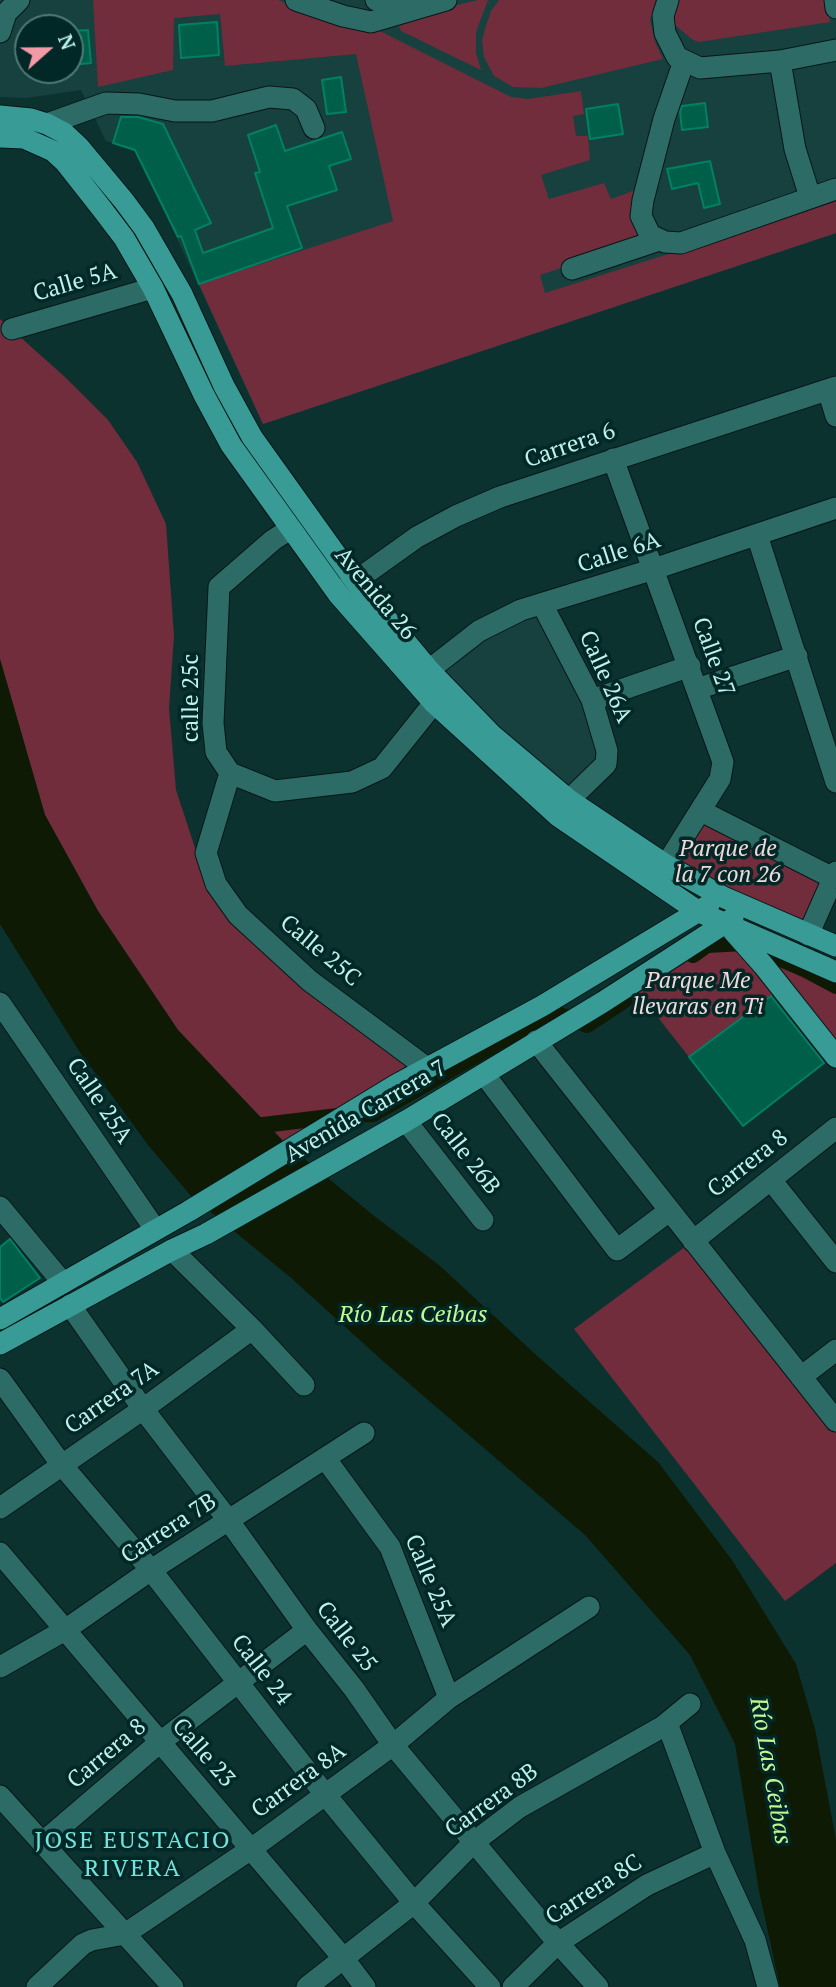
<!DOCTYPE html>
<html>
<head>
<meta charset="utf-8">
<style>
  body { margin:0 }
  #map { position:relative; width:836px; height:1987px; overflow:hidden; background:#0c3230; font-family:"PT Serif",serif }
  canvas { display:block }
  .north { position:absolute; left:14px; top:14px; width:70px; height:70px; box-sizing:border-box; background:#012826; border:2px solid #4d7976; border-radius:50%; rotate:69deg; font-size:19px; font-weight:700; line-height:28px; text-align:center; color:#bef2ed }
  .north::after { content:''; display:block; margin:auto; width:24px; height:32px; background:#f39aa8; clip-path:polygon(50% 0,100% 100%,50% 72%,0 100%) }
</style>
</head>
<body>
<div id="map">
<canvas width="836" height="1987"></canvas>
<div class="north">N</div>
</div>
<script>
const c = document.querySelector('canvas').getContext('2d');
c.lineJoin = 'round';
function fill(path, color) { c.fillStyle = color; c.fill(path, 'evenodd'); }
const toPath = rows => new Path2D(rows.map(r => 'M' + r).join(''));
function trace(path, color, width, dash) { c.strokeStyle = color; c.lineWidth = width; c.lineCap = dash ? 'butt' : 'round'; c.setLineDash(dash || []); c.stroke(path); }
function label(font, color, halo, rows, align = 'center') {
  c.font = font + ' "PT Serif",serif'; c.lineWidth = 7; c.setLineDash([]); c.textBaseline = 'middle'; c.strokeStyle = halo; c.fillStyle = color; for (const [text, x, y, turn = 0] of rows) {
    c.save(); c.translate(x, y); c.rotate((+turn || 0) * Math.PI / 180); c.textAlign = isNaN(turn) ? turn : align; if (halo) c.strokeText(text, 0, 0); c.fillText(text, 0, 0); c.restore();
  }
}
fill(toPath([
  [0,0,836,0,836,233,263,424,136,150,106,141,81,90,26,98,0,97],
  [28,28,70,28,70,70,28,70],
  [542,604,607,751,569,800,429,670]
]), '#16413f');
fill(toPath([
  [93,0,278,0,337,21,376,29,511,97,528,99,581,91,584,114,573,116,576,136,588,136,590,160,541,175,549,199,604,183,611,199,638,189,642,241,540,275,545,293,836,201,836,233,263,424,199,284,393,221,356,54,225,66,220,14,174,18,173,70,98,87],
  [478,0,488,0,476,32,476,53,481,70,401,31,399,26,403,18],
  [499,0,656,0,650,20,655,42,663,59,541,88,513,87,494,76,484,57,482,41,485,29,491,11],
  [671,0,828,0,830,22,699,42,693,40,675,25,671,16],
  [0,319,65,377,108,420,137,462,166,524,174,636,169,708,176,790,201,866,408,1065,284,1142,178,1030,98,911,45,815,0,659],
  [701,811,833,878,808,935,666,865],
  [726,924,765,966,778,947,836,972,836,1051,782,988,689,1057,631,983],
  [693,1241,836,1421,836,1563,785,1601,574,1329]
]), '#712d3b');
fill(toPath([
  [0,659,45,815,98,911,178,1030,284,1142,373,1215,439,1265,534,1353,658,1462,732,1560,796,1664,815,1729,836,1840,836,1987,780,1987,759,1891,735,1744,690,1655,585,1535,384,1362,290,1277,191,1196,148,1145,79,1051,0,924]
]), '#0f1a04');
trace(toPath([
  [693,955,707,945,744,943,806,970,836,986],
  [247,1127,346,1115,373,1114,552,1012,587,1025,625,1000]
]), '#0f1a04', 16);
const building = toPath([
  [217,22,219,55,181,58,179,25,217,22],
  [88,30,91,63,70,65,70,31,88,30],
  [341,77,346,112,327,114,322,80,341,77],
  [705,103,708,127,682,130,680,112,682,106,705,103],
  [618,104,623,134,590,139,586,109,618,104],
  [121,117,138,117,163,124,211,223,195,230,203,253,273,228,255,173,260,172,248,135,276,125,285,151,342,132,351,159,329,166,337,190,287,206,302,248,199,284,181,236,178,237,135,150,113,143,121,117],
  [710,161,720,204,704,208,698,183,672,189,667,169,710,161],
  [771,996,824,1063,743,1126,689,1057,771,996],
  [10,1239,40,1278,3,1302,0,1298,0,1247,10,1239]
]);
fill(building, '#005f49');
trace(building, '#018164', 2);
const minor = toPath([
  [296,0,343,16,371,22,446,0],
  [376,0,415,6],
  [668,0,663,16,665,33,677,57,700,68,780,61,836,50],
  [835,0,836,8],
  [0,32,6,13,19,0],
  [684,61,664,119,643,200,641,216,650,235,665,242,681,243,836,189],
  [780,61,795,149,810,197],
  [47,124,106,103,139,104,175,111,212,111,269,97,293,99,306,109,314,128],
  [572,269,659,240],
  [12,329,153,288],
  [828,390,836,416],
  [613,459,723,762,720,779,666,865],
  [290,529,273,540,219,587,213,723,216,752,230,773,275,791,352,782,382,768,434,703],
  [757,535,836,782],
  [340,592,417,537,456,516,500,497,836,387],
  [542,604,592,700,607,751,606,764,569,800],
  [429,670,479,631,521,610,654,569,836,508],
  [697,689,797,656],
  [592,700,690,666],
  [230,773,206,853,216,884,238,915,310,981,427,1068],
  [701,811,833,878],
  [808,935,836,872],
  [0,1003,155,1229],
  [536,1041,836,1421],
  [484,1074,617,1250,669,1211],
  [406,1121,483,1220],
  [771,1180,836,1262],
  [0,1207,63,1283],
  [693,1241,836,1128],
  [172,1250,252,1329,304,1385],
  [70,1305,143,1409,229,1521,307,1630,354,1689,393,1745,558,1943,598,1987],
  [801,1377,836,1350],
  [0,1379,61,1464,151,1570,324,1793,414,1903,490,1987],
  [325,1458,390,1547,449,1698],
  [0,1508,143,1409,252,1329],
  [0,1553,344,1959,365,1987],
  [0,1667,65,1630,151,1570,364,1433],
  [667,1723,715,1853,755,1940,768,1987],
  [0,1796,173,1987],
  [42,1843,159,1743,307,1630],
  [37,1987,83,1944,92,1940,125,1934,251,1849,393,1745,449,1698,589,1607],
  [307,1987,414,1903,474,1842,520,1807,662,1727,690,1704],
  [513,1987,558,1943,647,1885,715,1853]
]);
const major = toPath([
  [0,116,31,119,47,124,64,133,79,147,124,201,144,228,182,294,224,386,252,437,355,581,429,670,492,735,569,800,666,865,723,897,836,946],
  [0,137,24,138,53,151,65,162,102,209,124,238,153,288,204,395,231,445,338,594,434,703,558,816,699,912,836,972],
  [733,931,764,966,836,1057],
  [0,1319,189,1211,396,1085,542,1006,709,905],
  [0,1344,172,1250,206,1234,406,1121,603,1002,733,918]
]);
trace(minor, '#081716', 23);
trace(major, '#081716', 23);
trace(minor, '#2d6b67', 21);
trace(major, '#399b96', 21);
label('23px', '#bef2ed', '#012826', [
  ["Calle 5A",75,283,-16],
  ["Carrera 6",570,446,-19],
  ["Calle 6A",619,553,-18],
  ["Avenida 26",375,594,50],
  ["Calle 27",713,657,70],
  ["Calle 26A",605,677,66],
  ["calle 25c",191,698,-90],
  ["Calle 25C",320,951,40],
  ["Calle 25A",99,1101,56],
  ["Avenida Carrera 7",366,1112,-30],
  ["Calle 26B",465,1154,52],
  ["Carrera 8",748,1164,-38],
  ["Carrera 7A",112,1398,-35],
  ["Carrera 7B",169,1529,-33],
  ["Calle 25A",430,1581,67],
  ["Calle 25",346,1637,52],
  ["Calle 24",261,1670,52],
  ["Calle 23",203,1753,49],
  ["Carrera 8",107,1754,-40],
  ["Carrera 8A",299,1781,-36],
  ["Carrera 8B",492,1801,-36],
  ["Carrera 8C",594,1890,-33]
]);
label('italic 23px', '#f1d9db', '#012826', [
  ["Parque de",728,849],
  ["la 7 con 26",728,875],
  ["Parque Me",698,981],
  ["llevaras en Ti",698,1007]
]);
label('italic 24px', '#c5f692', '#012826', [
  ["Río Las Ceibas",413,1315],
  ["Río Las Ceibas",770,1771,80]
]);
c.letterSpacing = '2px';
label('24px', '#70e4dd', '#012826', [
  ["JOSE EUSTACIO",133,1841],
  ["RIVERA",133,1869]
]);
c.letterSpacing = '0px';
</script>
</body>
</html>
